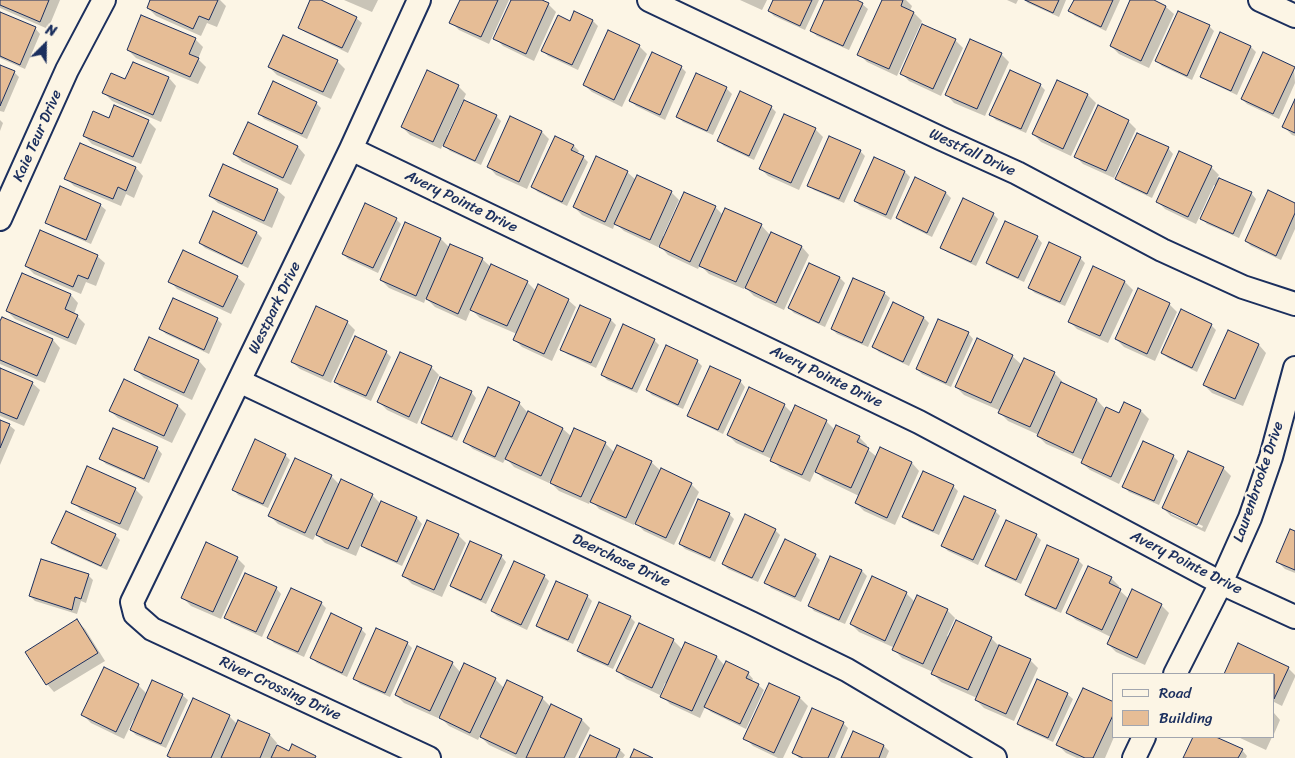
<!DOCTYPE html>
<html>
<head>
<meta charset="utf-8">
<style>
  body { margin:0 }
  #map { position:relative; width:1295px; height:758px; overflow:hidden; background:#fcf5e5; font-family:Sriracha,sans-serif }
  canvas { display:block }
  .legend { position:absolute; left:1112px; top:673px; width:162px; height:65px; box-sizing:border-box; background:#fcf5e5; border:1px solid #a2a6af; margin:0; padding:6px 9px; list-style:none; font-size:15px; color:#1b2f5e }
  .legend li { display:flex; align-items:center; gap:10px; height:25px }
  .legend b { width:25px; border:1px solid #a2a6af }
  .north { position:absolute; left:20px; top:20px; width:50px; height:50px; -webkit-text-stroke:4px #fcf5e5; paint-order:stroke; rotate:23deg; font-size:14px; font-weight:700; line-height:20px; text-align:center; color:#1b2f5e }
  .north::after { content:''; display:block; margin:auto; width:18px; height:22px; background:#1b2f5e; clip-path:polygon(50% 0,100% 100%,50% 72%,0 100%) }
</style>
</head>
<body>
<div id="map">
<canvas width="1295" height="758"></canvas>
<ul class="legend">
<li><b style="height:6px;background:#fcf5e5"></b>Road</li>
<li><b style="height:14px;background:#e6bd96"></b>Building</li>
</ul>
<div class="north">N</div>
</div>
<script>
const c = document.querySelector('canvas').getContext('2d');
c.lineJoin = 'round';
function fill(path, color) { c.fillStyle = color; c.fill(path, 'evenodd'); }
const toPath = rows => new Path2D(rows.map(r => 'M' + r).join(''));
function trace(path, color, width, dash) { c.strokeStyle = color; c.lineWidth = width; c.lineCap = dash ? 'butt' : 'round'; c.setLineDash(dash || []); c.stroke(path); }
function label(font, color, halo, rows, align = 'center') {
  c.font = font + ' Sriracha,sans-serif'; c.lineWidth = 5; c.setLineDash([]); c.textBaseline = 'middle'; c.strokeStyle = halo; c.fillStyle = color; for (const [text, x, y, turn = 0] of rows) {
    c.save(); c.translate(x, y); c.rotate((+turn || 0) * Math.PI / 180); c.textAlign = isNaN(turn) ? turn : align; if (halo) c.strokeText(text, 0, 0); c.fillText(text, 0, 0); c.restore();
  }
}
fill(toPath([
  [0,0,60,0,48,29,0,8],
  [152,0,220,0,226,6,217,27,207,23,201,36,156,16,148,8],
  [312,0,318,0,356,18,362,23,348,53,305,32,299,27],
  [344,0,378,0,372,12],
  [461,0,509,0,489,44,459,30,451,22],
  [512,0,539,0,548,4,556,12,534,61,503,46,495,38],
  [740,0,767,0,762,10],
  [774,0,819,0,805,30,774,16,769,11],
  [825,0,854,0,862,4,868,9,849,50,817,36,811,31],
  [884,0,906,0,912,6,910,11,914,13,922,21,897,76,867,62,859,54],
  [1007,0,1018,0,1016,4],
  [1025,0,1066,0,1059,17,1028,3],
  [1075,0,1120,0,1106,31,1075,16,1070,11],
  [1132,0,1151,0,1166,7,1174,14,1149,68,1119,54,1111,46],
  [0,14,35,28,40,34,25,69,0,58],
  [593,21,598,26,578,70,548,56,543,51,571,23],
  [1209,26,1214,31,1192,80,1162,66,1157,61],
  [1221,33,1251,47,1256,52,1237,95,1207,81,1202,76],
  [195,39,203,47,198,59,206,67,198,84,136,58,128,50],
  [955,40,963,48,941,96,909,81,902,74],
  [639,46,647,54,622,107,592,92,584,85],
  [1001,54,1009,62,985,116,954,103,947,95],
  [337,61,345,69,331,99,277,75,269,67],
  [133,63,169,78,176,86,161,122,112,101,104,93,126,81],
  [0,66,14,72,19,77,4,112,0,111],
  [681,67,686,72,665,120,636,106,631,101],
  [1294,68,1295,83,1279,119,1247,104,1242,99],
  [697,75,726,88,732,94,713,135,683,122,678,117],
  [1058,81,1088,95,1096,103,1071,156,1041,142,1033,134],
  [1040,85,1045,90,1026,133,996,120,991,115],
  [458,86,466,94,447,135,449,136,496,116,501,121,481,165,450,151,443,144,441,149,410,135,402,127],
  [1295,102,1295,136,1292,135,1284,127],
  [316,103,321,108,307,139,264,119,259,113],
  [771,107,776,112,754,160,724,146,719,141],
  [110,119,148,121,156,129,141,164,92,144,84,136],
  [0,120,3,123,0,131],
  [1128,121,1136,129,1114,178,1083,164,1075,156],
  [248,124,298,147,305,155,291,185,242,162,234,154],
  [815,129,823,137,799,190,768,176,760,168],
  [542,132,549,139,527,189,496,175,489,167],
  [80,145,136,168,143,176,134,198,126,194,121,206,74,186,66,178],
  [574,146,579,151,577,154,583,157,588,162,567,206,538,192,532,187],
  [1168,148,1173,154,1152,198,1122,184,1117,179],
  [860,151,865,156,844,203,814,190,809,185],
  [874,158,905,172,910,177,891,220,860,206,855,201],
  [1211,167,1219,175,1217,178,1251,193,1256,199,1239,238,1207,224,1202,219,1216,186,1214,185,1196,224,1165,209,1157,201],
  [627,172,636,180,671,192,679,200,663,236,665,237,715,207,723,215,761,225,770,235,771,233,802,247,809,255,784,310,754,296,745,287,744,289,709,274,700,265,698,269,668,255,659,245,658,247,624,231,615,223,613,229,582,215,574,207],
  [916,179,946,193,951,198,932,237,903,223,898,218],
  [277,190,285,197,272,228,218,203,210,196],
  [1295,204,1295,229,1281,260,1251,246,1246,241],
  [100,205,106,210,91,244,52,227,46,222],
  [993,214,998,219,976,266,947,252,942,247],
  [396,219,401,224,378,273,348,259,343,254],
  [406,224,441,239,450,248,482,259,491,267,527,282,536,291,568,300,576,307,552,361,522,347,514,339,517,334,480,318,471,309,466,321,435,307,426,298,424,303,389,288,381,280],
  [257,233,262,238,248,268,205,248,200,243],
  [1037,237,1042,243,1024,282,993,268,987,263],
  [97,256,105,263,96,286,86,282,81,294,34,274,26,266],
  [1080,258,1085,263,1065,306,1035,293,1029,288],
  [809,264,840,278,845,283,825,327,794,313,789,308],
  [1094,268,1125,282,1133,290,1108,343,1077,329,1069,321],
  [22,275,71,295,78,303,74,314,77,316,85,324,76,345,15,319,7,311],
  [237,277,245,284,231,314,177,289,170,281],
  [854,280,884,293,890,298,868,347,837,334,832,329],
  [894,304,924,318,929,323,909,366,879,352,874,347],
  [1169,304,1177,312,1155,361,1124,347,1116,339],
  [581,306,611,320,616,325,596,368,567,354,562,349],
  [217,319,222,324,209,354,166,334,161,329],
  [347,322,355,330,331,383,300,369,292,362],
  [0,324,53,340,60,348,45,383,0,364],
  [1211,325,1216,330,1197,372,1168,358,1162,353],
  [1229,332,1259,345,1266,353,1243,406,1212,393,1204,385],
  [968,333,973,339,951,387,922,374,917,369],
  [150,339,199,361,206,369,192,400,144,378,136,370],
  [654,340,659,345,637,393,607,380,602,374],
  [386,352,391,357,371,401,340,387,335,382],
  [401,353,431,367,439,375,417,424,387,410,379,402],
  [1012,356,1022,365,1054,373,1062,381,1061,384,1097,400,1106,410,1120,415,1125,404,1141,411,1149,419,1119,484,1090,470,1082,463,1083,460,1046,444,1038,436,1039,435,1008,421,1000,413,1001,411,964,395,956,387],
  [697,361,702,366,683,409,652,395,647,390],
  [0,369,32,383,40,390,24,426,0,416],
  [124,381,178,406,186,414,172,443,118,418,110,411],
  [740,381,745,387,723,434,694,420,689,415],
  [471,392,476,398,457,441,427,427,422,422],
  [519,403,527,412,563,429,572,437,605,443,614,452,651,462,661,471,691,484,699,492,674,545,644,531,635,522,634,525,599,509,591,500,589,504,559,491,549,481,549,483,514,467,506,458,503,463,473,449,465,442],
  [784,405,793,414,826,421,835,430,859,437,867,445,866,448,877,457,881,449,912,463,919,471,895,525,864,511,856,503,859,496,824,479,815,471,810,482,780,468,772,460,772,459,736,443,728,435],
  [0,421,9,425,15,430,0,465],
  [157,448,162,454,149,483,106,464,101,459],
  [285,455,290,460,268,508,238,495,233,489],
  [1173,456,1178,461,1159,505,1129,492,1124,487],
  [1223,468,1231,476,1205,532,1171,516,1163,508],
  [1171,511,1203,526,1202,528,1171,514],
  [331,476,340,485,372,495,381,504,382,503,417,518,422,524,402,566,367,550,361,544,356,556,325,543,316,534,313,540,278,524,270,516],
  [953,486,958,491,939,535,909,522,904,516],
  [135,489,143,497,128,531,81,510,73,502],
  [995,511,1000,516,978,565,948,551,943,546],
  [729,514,734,519,715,562,685,549,680,544],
  [775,530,780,535,758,582,728,569,723,564],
  [1295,533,1295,573,1285,569,1278,562],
  [115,535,120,540,107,570,58,548,53,543],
  [458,535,466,543,442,597,412,584,404,576],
  [1036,535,1041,540,1021,584,992,571,986,566],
  [815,555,820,560,801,602,771,588,766,582],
  [501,556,506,562,486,604,456,590,451,585],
  [831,557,862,571,867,576,845,624,814,611,809,605],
  [237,558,245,566,221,619,191,606,183,598],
  [1078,560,1083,565,1061,613,1031,600,1026,595],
  [88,575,93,580,86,603,81,601,77,614,35,601,30,596],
  [544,576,549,581,527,630,497,616,492,611],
  [1111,578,1119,586,1118,589,1129,599,1161,605,1169,613,1145,665,1116,652,1108,644,1111,637,1076,620,1068,613],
  [276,588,281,594,262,637,231,623,226,617],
  [906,593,915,602,947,610,955,618,947,636,949,637,991,638,999,646,1030,660,1038,668,1014,721,984,708,976,700,977,698,941,682,933,674,933,672,902,658,894,650,895,648,859,632,851,624],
  [587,596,592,601,573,644,543,631,537,626],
  [321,603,326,608,304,657,274,643,269,638],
  [630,617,635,622,613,669,583,656,578,651],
  [77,621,85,629,105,661,54,692,47,684],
  [361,629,366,634,347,677,317,663,312,658],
  [673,640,683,650,717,657,725,666,748,673,753,679,751,682,758,685,764,690,746,729,711,712,705,707,700,718,670,704,662,696,667,684,665,683,660,695,626,679,618,671],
  [407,643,412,648,390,697,360,684,355,679],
  [1239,645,1288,668,1295,675,1295,677,1282,706,1274,702,1274,674,1225,674],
  [452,663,461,673,495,679,504,688,542,698,551,707,551,706,582,720,590,728,575,758,517,758,489,745,480,736,478,740,449,726,439,716,438,718,404,703,396,695],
  [770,684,800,698,808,706,783,758,778,758,753,746,745,738],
  [138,685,147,694,182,695,188,700,166,748,136,735,131,730,135,721,133,720,124,739,91,723,83,715],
  [1067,694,1073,699,1053,742,1024,729,1018,724],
  [1114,704,1114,737,1105,758,1077,758,1066,753,1058,745],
  [1274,713,1280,720,1274,734],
  [229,716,237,724,270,735,277,743,276,746,289,753,316,758,171,758,169,756],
  [843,723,848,728,835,758,799,758,794,753],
  [854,733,884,746,889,751,886,758,843,758],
  [1194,737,1213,737,1242,750,1247,756,1246,758,1184,758],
  [1238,737,1272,737,1266,750],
  [620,750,625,755,623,758,580,758]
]), '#0003');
const building = toPath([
  [0,0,49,0,40,22,0,5,0,0],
  [150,0,218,0,209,20,199,16,193,29,147,8,150,0],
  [310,0,321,0,357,17,342,48,298,28,310,0],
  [460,0,498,0,481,37,449,23,460,0],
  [511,0,542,0,549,3,526,54,493,39,511,0],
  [773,0,812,0,800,26,768,11,773,0],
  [824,0,857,0,863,3,843,46,810,31,824,0],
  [882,0,903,0,901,6,914,12,889,69,857,55,882,0],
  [1025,0,1059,0,1053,13,1025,0],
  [1074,0,1113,0,1101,27,1068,11,1074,0],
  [1130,0,1154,0,1166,6,1141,61,1110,46,1130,0],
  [574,11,593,20,572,65,541,51,558,15,570,21,574,11],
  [1178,11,1210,25,1187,76,1155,61,1178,11],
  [0,12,36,27,20,65,0,56,0,12],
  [141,15,196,38,189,54,199,58,190,77,127,50,141,15],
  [922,24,956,39,933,89,900,74,922,24],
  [608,30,640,45,614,100,583,85,608,30],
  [1220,32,1251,46,1231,91,1200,77,1220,32],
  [283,35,338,60,323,92,268,67,283,35],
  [970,39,1002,53,977,109,945,95,970,39],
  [652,52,682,66,660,115,629,101,652,52],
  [1263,52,1295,67,1273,114,1241,99,1263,52],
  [133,62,169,77,153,115,102,93,111,73,125,79,133,62],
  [0,65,15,71,0,106,0,65],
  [427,70,459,85,433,142,401,127,427,70],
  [1010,70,1041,84,1021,129,989,115,1010,70],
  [696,73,727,87,707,131,676,117,696,73],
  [1057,80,1088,94,1063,149,1032,134,1057,80],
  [273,81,317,102,302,134,258,114,273,81],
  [740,91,772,106,749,156,717,141,740,91],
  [1295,99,1295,133,1282,127,1295,99],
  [464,100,497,115,475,161,443,146,464,100],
  [114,105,149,120,133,157,83,136,93,111,109,118,114,105],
  [1098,105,1129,120,1106,171,1074,157,1098,105],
  [784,114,816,128,791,183,759,169,784,114],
  [510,116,542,131,519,182,487,167,510,116],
  [248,122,298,146,283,178,233,154,248,122],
  [1137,133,1169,147,1147,194,1115,179,1137,133],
  [555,136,574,145,571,150,584,156,562,202,531,187,555,136],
  [829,136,861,150,839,199,807,186,829,136],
  [80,143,136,167,126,191,118,187,113,199,64,179,80,143],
  [1179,151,1212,166,1188,217,1156,202,1179,151],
  [596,156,628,171,605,222,573,207,596,156],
  [874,157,905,171,886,215,854,201,874,157],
  [223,164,278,189,264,221,209,196,223,164],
  [637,175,672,191,650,240,614,224,637,175],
  [915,177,946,192,927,233,896,218,915,177],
  [1219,178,1252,192,1233,234,1200,219,1219,178],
  [60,186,101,204,86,240,45,223,60,186],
  [1268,190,1295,203,1295,213,1276,256,1245,241,1268,190],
  [684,192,716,206,690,262,659,247,684,192],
  [963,198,994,213,971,262,940,248,963,198],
  [365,203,397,218,373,268,342,254,365,203],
  [725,208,762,224,736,282,699,266,725,208],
  [213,211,257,232,242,264,199,243,213,211],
  [1005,221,1038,236,1018,278,986,263,1005,221],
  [405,222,441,238,416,296,380,280,405,222],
  [40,230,98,255,88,279,78,275,73,287,25,266,40,230],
  [771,232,802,246,776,303,745,288,771,232],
  [1049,242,1081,257,1060,302,1028,288,1049,242],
  [450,244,483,258,458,314,426,299,450,244],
  [183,250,238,276,223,307,168,282,183,250],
  [809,263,840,277,819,323,788,308,809,263],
  [491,264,528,281,507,326,470,310,491,264],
  [1093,266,1125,281,1100,336,1068,322,1093,266],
  [22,273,71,294,65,309,78,315,68,338,6,311,22,273],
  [853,278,885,292,862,343,831,329,853,278],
  [538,284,569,299,544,354,513,340,538,284],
  [1138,288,1170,303,1147,354,1115,339,1138,288],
  [173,298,218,318,204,350,159,329,173,298],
  [893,302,924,317,903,362,872,347,893,302],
  [580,305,611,319,591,363,560,350,580,305],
  [316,306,348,321,323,376,291,362,316,306],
  [1181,309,1212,324,1192,368,1161,353,1181,309],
  [2,317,53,339,37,376,0,360,0,321,2,317],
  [938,319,969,332,946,383,916,369,938,319],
  [623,324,655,339,632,389,601,375,623,324],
  [1228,330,1259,344,1235,399,1203,385,1228,330],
  [355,336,387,351,366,396,334,382,355,336],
  [149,337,199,360,184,393,134,370,149,337],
  [977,338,1013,355,991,403,955,387,977,338],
  [666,345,698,360,678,405,646,390,666,345],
  [400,352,432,366,409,417,377,402,400,352],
  [1024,358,1055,372,1030,427,998,413,1024,358],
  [710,366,741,380,718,430,687,416,710,366],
  [0,368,33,382,17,419,0,412,0,368],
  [440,377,472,391,452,437,421,423,440,377],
  [124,379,178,405,164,436,109,411,124,379],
  [1061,382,1097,399,1073,453,1037,436,1061,382],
  [488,387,520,402,495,457,463,442,488,387],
  [749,387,785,404,763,452,727,435,749,387],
  [1124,402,1141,410,1111,477,1081,463,1106,407,1119,413,1124,402],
  [795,405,827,420,802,475,770,461,795,405],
  [528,411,563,428,541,476,505,459,528,411],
  [0,420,10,424,0,448,0,420],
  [836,425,860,436,857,442,869,448,851,488,815,472,836,425],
  [113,428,158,447,144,479,99,459,113,428],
  [574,428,606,442,581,497,550,483,574,428],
  [255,439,286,454,263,504,232,490,255,439],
  [1143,441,1174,455,1154,501,1122,487,1143,441],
  [617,445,652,461,626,518,590,502,617,445],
  [880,447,912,462,887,518,855,503,880,447],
  [1188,451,1224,467,1197,525,1162,508,1188,451],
  [295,458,332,475,305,533,268,516,295,458],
  [87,466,136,488,120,524,71,503,87,466],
  [661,468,692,483,666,538,635,524,661,468],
  [923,471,954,485,933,531,902,517,923,471],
  [341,479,373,494,348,549,316,535,341,479],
  [964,496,996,510,973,560,941,546,964,496],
  [698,499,730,513,710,558,679,544,698,499],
  [381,501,417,517,397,562,361,546,381,501],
  [66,511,116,534,101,566,51,543,66,511],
  [745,514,776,529,752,578,722,564,745,514],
  [427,520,459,534,434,590,402,576,427,520],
  [1006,520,1037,534,1016,580,985,566,1006,520],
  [1290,529,1295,531,1295,570,1276,562,1290,529],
  [785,539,816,554,795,597,764,583,785,539],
  [470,541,502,555,481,600,450,586,470,541],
  [206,542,238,557,213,612,181,598,206,542],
  [1047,545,1079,559,1056,609,1025,595,1047,545],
  [830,556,862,570,839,620,808,606,830,556],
  [41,559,89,574,81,599,75,597,72,610,29,596,41,559],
  [514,561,545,575,521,625,491,611,514,561],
  [1088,566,1112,577,1109,583,1121,589,1102,630,1066,613,1088,566],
  [245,573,277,587,256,632,224,618,245,573],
  [872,576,907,592,885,641,850,624,872,576],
  [556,581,588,595,568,640,536,626,556,581],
  [291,588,322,602,298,652,267,638,291,588],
  [1132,589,1162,604,1137,658,1107,644,1132,589],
  [917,595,948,609,923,664,892,650,917,595],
  [599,602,631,616,608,665,577,651,599,602],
  [331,613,362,628,342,673,310,658,331,613],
  [77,619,98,653,46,685,25,652,77,619],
  [956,620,992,637,968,690,931,674,956,620],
  [639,623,674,639,652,688,616,671,639,623],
  [376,628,408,642,385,693,353,679,376,628],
  [685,642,717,656,692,711,660,697,685,642],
  [1238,643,1289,667,1274,699,1274,674,1224,674,1238,643],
  [999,645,1031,659,1006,714,975,700,999,645],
  [417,646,453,662,430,711,395,695,417,646],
  [726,661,749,672,746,678,759,684,740,724,704,707,726,661],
  [464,663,496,678,470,733,439,718,464,663],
  [104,667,139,684,116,732,81,715,104,667],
  [1037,679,1068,693,1048,738,1017,724,1037,679],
  [152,680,183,694,161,744,130,730,152,680],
  [507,680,543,697,516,754,480,737,507,680],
  [769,683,800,697,774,753,743,739,769,683],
  [1083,688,1114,702,1114,713,1093,758,1085,758,1056,745,1083,688],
  [193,698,230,715,211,758,171,758,167,756,193,698],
  [551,704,582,719,564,758,526,758,551,704],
  [812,708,844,722,828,758,803,758,792,753,812,708],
  [238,720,270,734,260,758,221,758,238,720],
  [853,731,884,745,879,758,841,758,853,731],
  [590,735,620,749,616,758,579,758,590,735],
  [1193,737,1216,737,1243,749,1238,758,1183,758,1193,737],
  [292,744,316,756,315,758,271,758,277,745,289,751,292,744],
  [634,749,653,758,630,758,634,749]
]);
fill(building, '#e6bd96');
trace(building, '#1b2f5e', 1);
const minor = toPath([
  [419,0,351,149,239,381,132,602,135,614,152,629,429,758],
  [649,0,942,139,1017,173,1162,250,1243,287,1295,304],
  [1260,0,1295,16],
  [351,149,919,422,1221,583,1295,617],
  [0,219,67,70,104,0],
  [239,381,751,623,847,670,995,758],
  [1175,674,1221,583,1250,518,1271,457,1295,368],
  [1134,758,1144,737]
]);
trace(minor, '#1b2f5e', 26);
trace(minor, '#fcf5e5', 22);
label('15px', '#1b2f5e', '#fcf5e5', [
  ["Kaie Teur Drive",38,136,-66],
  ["Westfall Drive",972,153,25],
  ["Avery Pointe Drive",461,202,26],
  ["Westpark Drive",275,308,-64],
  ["Avery Pointe Drive",826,377,26],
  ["Laurenbrooke Drive",1259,482,-71],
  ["Deerchase Drive",621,561,25],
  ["Avery Pointe Drive",1186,563,27],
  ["River Crossing Drive",280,689,25]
]);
</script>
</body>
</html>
